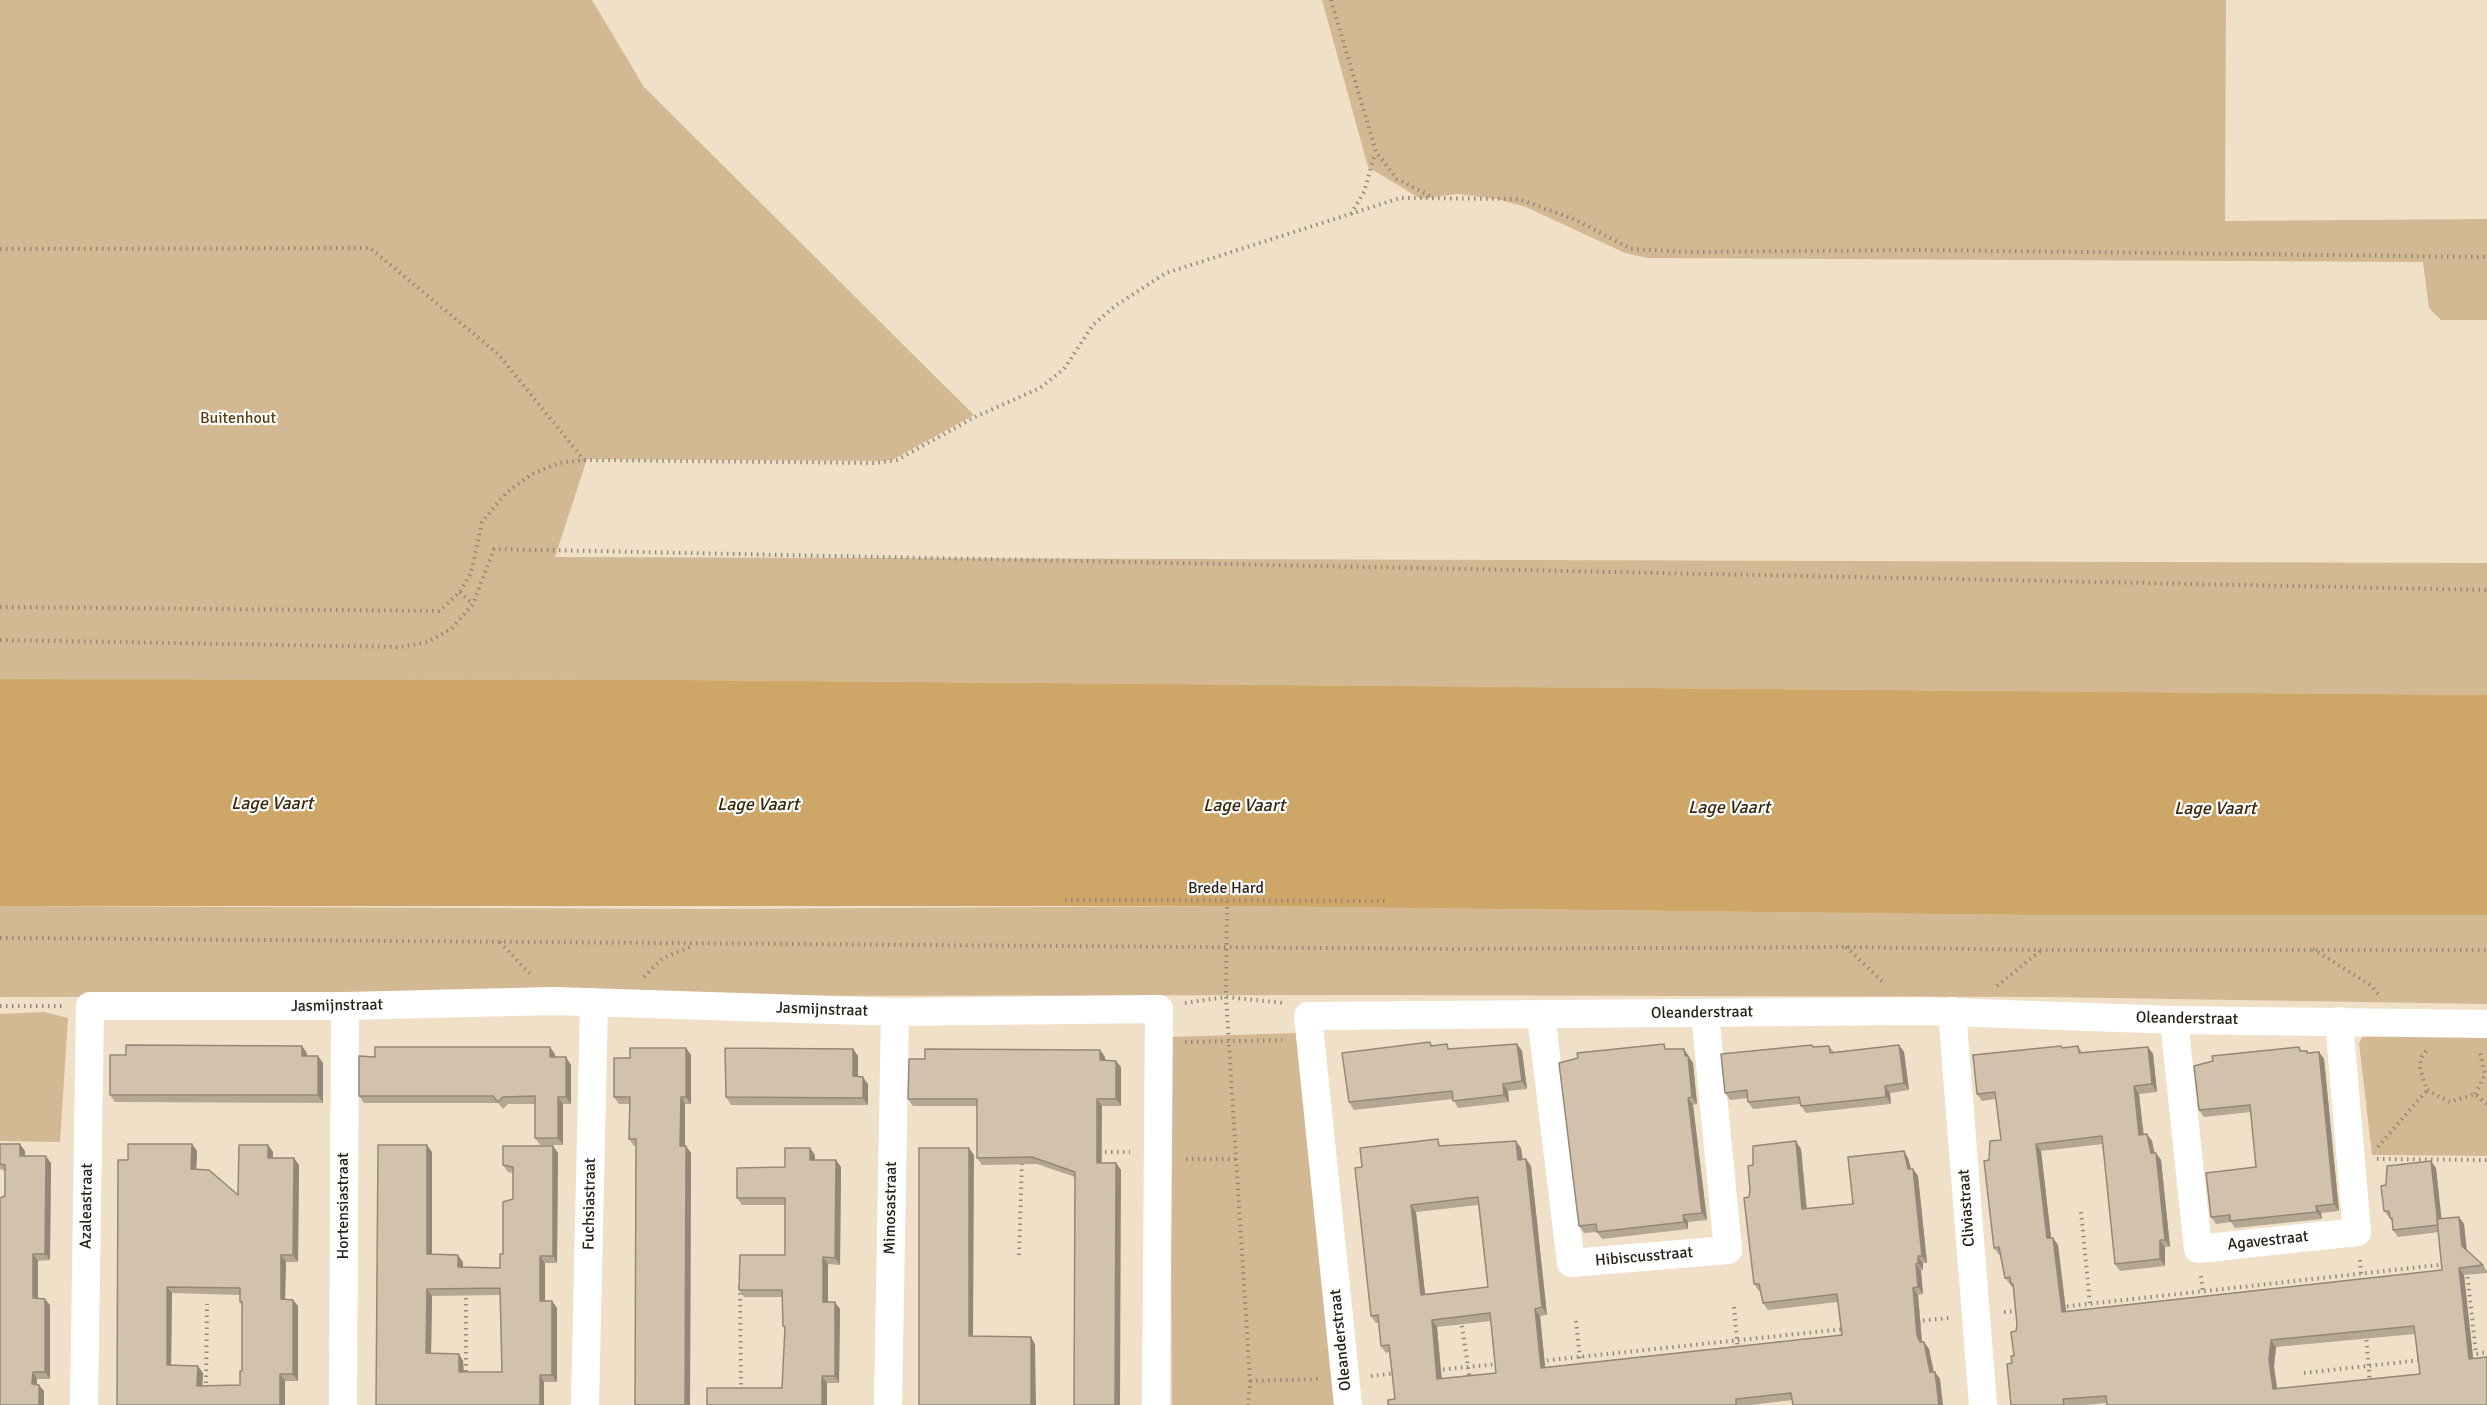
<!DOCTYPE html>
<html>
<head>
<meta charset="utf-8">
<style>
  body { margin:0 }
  canvas { display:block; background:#f0e0c8 }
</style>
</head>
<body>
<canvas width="2487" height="1405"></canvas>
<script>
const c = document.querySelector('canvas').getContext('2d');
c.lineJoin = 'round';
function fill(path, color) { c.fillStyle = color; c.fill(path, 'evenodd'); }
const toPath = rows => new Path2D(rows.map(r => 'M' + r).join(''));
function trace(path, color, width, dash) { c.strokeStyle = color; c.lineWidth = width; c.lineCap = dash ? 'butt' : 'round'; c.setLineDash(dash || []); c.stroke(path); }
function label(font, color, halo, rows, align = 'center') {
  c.font = font + ' Signika,sans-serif'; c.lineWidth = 4.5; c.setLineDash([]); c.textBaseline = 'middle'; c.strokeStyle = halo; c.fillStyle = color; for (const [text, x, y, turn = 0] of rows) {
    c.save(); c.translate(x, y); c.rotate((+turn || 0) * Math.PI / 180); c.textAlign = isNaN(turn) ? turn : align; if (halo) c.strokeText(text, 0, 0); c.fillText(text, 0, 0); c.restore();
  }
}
fill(toPath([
  [0,0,592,0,644,87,974,415,892,460,880,461,587,459,555,557,2487,563,2487,695,680,680,0,679],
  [1322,0,2226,0,2225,221,2487,219,2487,320,2441,320,2429,308,2423,262,1647,258,1625,253,1526,207,1497,199,1457,194,1421,199,1368,167],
  [0,906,709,909,1236,906,2027,915,2487,915,2487,1004,2048,997,1371,995,0,997],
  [44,1012,68,1018,60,1142,0,1141,0,1014],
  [2368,1028,2487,1029,2487,1156,2372,1155,2359,1043],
  [1296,1033,1336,1405,1172,1405,1169,1037]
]), '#d3b993');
fill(toPath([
  [0,679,680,680,2487,695,2487,915,2027,915,1236,906,0,906]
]), '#cea768');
trace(toPath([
  [1331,0,1376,152,1397,179,1434,198],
  [1351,214,1364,192,1375,153],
  [0,249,370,248,498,354,584,460],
  [460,592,473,604],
  [0,607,439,611,460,592,471,573,482,522,507,492,532,474,559,463,584,460,875,463,897,460,975,417,1040,388,1064,369,1093,325,1115,306,1166,273,1400,198,1519,199,1576,220,1631,249,1689,252,1919,250,2487,257],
  [0,640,400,647,428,642,452,628,473,604,494,549,2487,590],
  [1065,900,1387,901],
  [1227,901,1226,997,1250,1381,1248,1405],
  [0,938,1457,949,1846,947,2041,950,2487,950],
  [500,942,530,974],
  [1846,947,1884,983],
  [2313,949,2372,986,2378,994],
  [644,977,663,958,692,946],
  [1997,986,2040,951],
  [1185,1003,1226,997,1284,1003],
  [0,1006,62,1006],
  [1185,1042,1282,1040],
  [2426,1051,2421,1058,2420,1069,2427,1090,2450,1102,2475,1094,2487,1104],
  [2475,1094,2485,1075,2480,1053],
  [2378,1147,2427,1090],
  [1099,1152,1130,1152],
  [1186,1159,1236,1159],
  [2377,1159,2487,1160],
  [2081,1212,2090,1304],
  [1019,1255,1022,1161],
  [2360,1260,2362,1282],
  [2467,1271,2476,1354,2487,1352],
  [2201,1276,2203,1293],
  [740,1287,741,1391],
  [466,1292,466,1377],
  [1734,1307,1738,1351],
  [2061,1307,2447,1264],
  [2004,1312,2020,1311],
  [1461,1320,1470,1380],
  [1576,1321,1581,1368],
  [1917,1321,1949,1318],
  [2366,1334,2370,1384],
  [1541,1361,1844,1329],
  [1437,1370,1498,1364],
  [2304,1373,2421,1360],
  [1371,1376,1397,1373],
  [1250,1381,1319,1379],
  [206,1389,207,1304]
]), '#958a79', 4, [1.5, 4.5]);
trace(toPath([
  [1952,1011,1983,1405],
  [1541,1015,1571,1263,1728,1250,1705,1013],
  [2174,1020,2198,1249,2357,1232,2339,1021],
  [84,1405,90,1006,345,1006,554,1001,895,1012,1159,1009,1156,1405],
  [343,1405,345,1006],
  [585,1405,594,1002],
  [888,1405,895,1012],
  [1348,1405,1308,1016,1921,1011,2174,1020,2487,1024]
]), '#fff', 28);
fill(toPath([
  [1517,1044,1522,1051,1527,1089,1508,1091,1509,1102,1458,1108,1453,1099,1354,1110,1349,1102,1451,1049],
  [1812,1045,1814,1047,1829,1046,1834,1052,1899,1045,1904,1052,1909,1090,1890,1093,1891,1104,1806,1113,1800,1104,1753,1109,1748,1102,1748,1098,1730,1100,1725,1093],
  [2078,1046,2082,1052,2148,1047,2153,1054,2157,1092,2139,1094,2144,1135,2147,1134,2152,1141,2154,1153,2161,1160,2170,1247,2165,1247,2165,1266,2120,1271,2115,1264,2103,1144,2041,1151,2051,1238,2053,1238,2058,1245,2066,1311,2442,1270,2439,1232,2398,1237,2393,1230,2393,1222,2384,1211,2386,1185,2436,1168,2441,1219,2459,1217,2464,1224,2467,1251,2483,1265,2487,1271,2487,1273,2464,1275,2473,1358,2487,1405,2107,1403,2085,1405,2011,1405,2012,1363,2014,1356,2017,1324,2013,1288,2005,1278,2000,1254,1999,1255,1994,1248,1989,1160,2001,1140,1996,1099,1982,1101,1977,1094,2063,1048],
  [2415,1334,2420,1374,2277,1389,2274,1366,2276,1347],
  [686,1048,691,1055,691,1104,685,1104,685,1146,691,1153,690,1405,635,1405,636,1146,634,1146,629,1139,630,1104,619,1104,614,1097,630,1058],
  [853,1049,858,1056,858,1077,868,1084,868,1105,731,1105,726,1097],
  [1668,1049,1684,1049,1693,1063,1697,1104,1693,1105,1707,1220,1688,1222,1688,1229,1602,1239,1597,1232,1584,1233,1579,1226],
  [1100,1050,1105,1057,1105,1060,1121,1067,1121,1106,1102,1106,1102,1163,1116,1163,1121,1170,1075,1177,1037,1164,982,1165,977,1158,977,1106,913,1106,908,1099,925,1059],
  [2302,1051,2307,1051,2308,1053,2319,1052,2324,1059,2339,1211,2321,1213,2322,1219,2235,1228,2231,1222,2216,1224,2211,1217,2256,1167,2251,1112,2204,1117,2199,1110],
  [307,1053,307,1056,323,1063,323,1103,115,1102,110,1095,126,1055],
  [555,1054,555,1057,571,1065,571,1104,563,1104,563,1145,540,1145,535,1138,535,1104,508,1104,503,1109,498,1103,364,1103,359,1096,375,1057],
  [0,1144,25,1151,25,1156,51,1163,50,1260,38,1261,38,1298,50,1305,50,1379,37,1379,37,1385,44,1391,44,1405,0,1405,5,1171,0,1169],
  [192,1144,197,1151,196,1170,238,1195,268,1145,273,1152,273,1158,299,1165,298,1262,286,1262,285,1284,285,1299,293,1300,298,1306,298,1381,285,1381,117,1405,128,1160],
  [172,1293,240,1295,240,1302,242,1306,242,1371,240,1385,202,1385,203,1373,171,1365],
  [553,1146,558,1153,557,1263,545,1263,545,1301,552,1301,557,1308,557,1382,544,1382,544,1405,376,1405,432,1152,432,1254,463,1262,463,1268,500,1268,513,1199,513,1173,508,1172,503,1165],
  [500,1295,502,1372,464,1372,463,1361,459,1354,431,1353,432,1296],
  [1443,1146,1521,1148,1523,1160,1526,1159,1531,1166,1547,1315,1540,1316,1545,1367,1842,1335,1838,1302,1768,1310,1763,1303,1760,1291,1759,1291,1754,1284,1749,1197,1753,1165,1801,1149,1807,1208,1853,1204,1904,1151,1908,1158,1911,1169,1913,1169,1918,1176,1927,1263,1923,1263,1923,1270,1921,1271,1923,1294,1918,1295,1922,1342,1924,1342,1929,1349,1934,1372,1940,1379,1792,1400,1751,1405,1388,1405,1395,1399,1389,1352,1386,1353,1381,1346,1379,1323,1376,1323,1371,1316,1362,1167],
  [1478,1205,1488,1287,1425,1294,1416,1212],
  [1491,1321,1496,1373,1442,1379,1437,1327],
  [810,1148,815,1155,815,1160,836,1160,841,1167,840,1265,828,1264,828,1302,840,1309,839,1383,827,1383,782,1388,785,1329,783,1326,782,1297,744,1297,739,1290,785,1255,785,1205,742,1205,737,1198,785,1167]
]), '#b5a793');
fill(toPath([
  [1517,1044,1522,1051,1527,1089,1522,1081],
  [1899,1045,1904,1052,1909,1090,1904,1083],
  [302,1046,307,1053,307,1063,302,1056],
  [550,1047,555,1054,555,1064,550,1057],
  [2148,1047,2153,1054,2157,1092,2152,1084],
  [686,1048,691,1055,691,1104,686,1097],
  [853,1049,858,1056,858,1084,853,1076],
  [1684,1049,1693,1063,1697,1104,1692,1097],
  [1100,1050,1105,1057,1105,1067,1100,1060],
  [2319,1052,2324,1059,2339,1211,2334,1204],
  [318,1056,323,1063,323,1103,318,1095],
  [566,1057,571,1065,571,1104,566,1097],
  [1116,1061,1121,1067,1121,1106,1116,1099],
  [863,1077,868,1084,868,1105,863,1098],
  [1503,1084,1508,1091,1509,1102,1504,1095],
  [1885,1086,1890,1093,1891,1104,1886,1097],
  [2134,1086,2139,1094,2144,1142,2139,1135],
  [558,1097,563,1104,563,1145,558,1138],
  [681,1097,685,1104,685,1153,680,1146],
  [1688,1098,1693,1105,1707,1220,1702,1213],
  [1097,1099,1102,1106,1101,1169,1097,1163],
  [2147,1134,2152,1141,2156,1160,2151,1153],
  [1516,1141,1521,1148,1523,1167,1518,1160],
  [1796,1141,1801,1149,1807,1216,1802,1209],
  [20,1144,25,1151,25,1163,20,1156],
  [192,1144,197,1151,196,1176,191,1169],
  [2036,1144,2041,1151,2052,1246,2047,1238],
  [268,1145,273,1152,273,1165,268,1158],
  [427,1145,432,1152,432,1261,427,1254],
  [553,1146,558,1153,557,1263,553,1256],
  [686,1146,691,1153,690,1405,685,1405],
  [810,1148,815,1155,815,1167,810,1160],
  [969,1148,974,1155,973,1343,969,1336],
  [1904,1151,1908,1158,1913,1176,1908,1169],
  [2156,1153,2161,1160,2170,1247,2165,1240],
  [46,1156,51,1163,50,1260,45,1254],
  [294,1158,299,1165,298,1262,293,1255],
  [1526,1159,1531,1166,1547,1315,1542,1307],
  [836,1160,841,1167,840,1265,835,1258],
  [2431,1161,2436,1168,2443,1232,2438,1225],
  [1116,1163,1121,1170,1120,1405,1115,1405],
  [1913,1169,1918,1176,1927,1263,1922,1256],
  [1411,1205,1416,1212,1426,1302,1421,1295],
  [2316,1206,2321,1213,2322,1219,2317,1212],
  [1683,1215,1688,1222,1688,1229,1684,1222],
  [2459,1217,2464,1224,2467,1253,2462,1246],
  [2053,1238,2058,1245,2067,1319,2062,1312],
  [2160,1240,2165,1247,2165,1266,2160,1259],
  [33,1254,38,1261,38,1305,33,1298],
  [281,1255,286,1262,285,1306,281,1299],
  [458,1255,463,1262,463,1274,458,1267],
  [540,1256,545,1263,545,1308,540,1301],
  [1918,1256,1923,1263,1923,1270,1918,1263],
  [823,1257,828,1264,828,1309,823,1302],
  [1916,1264,1921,1271,1923,1294,1918,1287],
  [2459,1268,2464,1275,2474,1366,2469,1359],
  [167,1287,172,1293,171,1371,167,1365],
  [1913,1288,1918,1295,1922,1342,1920,1342,1917,1335],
  [427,1289,432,1296,431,1360,426,1353],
  [45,1299,50,1305,50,1379,45,1372],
  [293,1300,298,1306,298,1381,293,1374],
  [552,1301,557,1308,557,1382,552,1375],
  [835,1302,840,1309,839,1383,835,1376],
  [1535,1309,1540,1316,1546,1375,1541,1368],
  [1432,1320,1437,1327,1442,1386,1437,1379],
  [1031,1337,1035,1344,1036,1405,1031,1405],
  [2271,1340,2276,1347,2274,1366,2278,1396,2273,1389,2269,1359],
  [1924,1342,1929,1349,1935,1379,1930,1372],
  [459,1354,463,1361,464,1379,459,1372],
  [198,1366,203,1373,202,1393,197,1386],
  [33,1372,37,1379,37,1391,32,1384],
  [1935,1372,1940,1379,1943,1405,1939,1405],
  [280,1374,285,1381,285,1405,280,1405],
  [540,1375,544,1382,544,1405,540,1405],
  [822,1376,827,1383,827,1405,822,1405],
  [39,1385,44,1391,44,1405,39,1405]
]), '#938878');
const building = toPath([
  [1430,1042,1431,1046,1447,1044,1448,1049,1517,1044,1522,1081,1503,1084,1504,1095,1453,1101,1452,1091,1349,1102,1342,1053,1430,1042],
  [1664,1044,1665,1049,1684,1049,1685,1056,1688,1056,1692,1097,1688,1098,1702,1213,1683,1215,1684,1222,1597,1232,1596,1224,1579,1226,1559,1063,1578,1058,1577,1053,1664,1044],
  [126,1045,302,1046,302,1056,318,1056,318,1095,110,1095,110,1055,126,1055,126,1045],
  [1812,1045,1813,1047,1829,1046,1830,1053,1899,1045,1904,1083,1885,1086,1886,1097,1801,1106,1799,1097,1748,1102,1747,1090,1725,1093,1721,1054,1812,1045],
  [2061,1046,2062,1048,2078,1046,2079,1053,2148,1047,2152,1084,2134,1086,2139,1135,2147,1134,2151,1153,2156,1153,2165,1240,2160,1240,2160,1259,2115,1264,2102,1136,2036,1144,2047,1238,2053,1238,2062,1312,2442,1270,2437,1219,2459,1217,2462,1246,2483,1265,2459,1268,2469,1359,2487,1357,2487,1405,2107,1405,2106,1396,2063,1399,2064,1405,2011,1405,2007,1364,2012,1363,2011,1356,2014,1356,2011,1332,2016,1331,2017,1324,2013,1284,2011,1284,2010,1277,2005,1278,1999,1247,1994,1248,1984,1161,1989,1160,1990,1141,2001,1140,1995,1092,1977,1094,1973,1055,2061,1046],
  [2414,1326,2420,1374,2273,1389,2269,1359,2271,1340,2414,1326],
  [375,1047,550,1047,550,1057,566,1057,566,1097,558,1097,558,1138,535,1138,535,1096,503,1097,498,1102,493,1096,359,1096,359,1056,375,1057,375,1047],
  [2299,1047,2300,1051,2307,1051,2307,1053,2319,1052,2334,1204,2316,1206,2317,1212,2230,1221,2230,1215,2211,1217,2206,1173,2256,1167,2250,1105,2199,1110,2194,1066,2213,1061,2212,1056,2299,1047],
  [630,1048,686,1048,686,1097,681,1097,680,1146,686,1146,685,1405,635,1405,636,1139,629,1139,630,1097,614,1097,614,1058,630,1058,630,1048],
  [725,1048,853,1049,853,1076,863,1077,863,1098,726,1097,725,1048],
  [925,1049,1100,1050,1100,1060,1116,1061,1116,1099,1097,1099,1097,1163,1116,1163,1115,1405,1074,1405,1075,1172,1032,1157,977,1158,977,1099,908,1099,909,1059,925,1059,925,1049],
  [1438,1139,1439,1146,1516,1141,1518,1160,1526,1159,1542,1307,1535,1309,1541,1368,1842,1335,1837,1294,1763,1303,1759,1284,1754,1284,1744,1198,1749,1197,1750,1190,1748,1166,1753,1165,1753,1146,1796,1141,1802,1209,1853,1204,1848,1157,1904,1151,1908,1169,1913,1169,1922,1256,1918,1256,1918,1263,1916,1264,1918,1287,1913,1288,1917,1335,1920,1342,1924,1342,1930,1372,1935,1372,1939,1405,1793,1405,1791,1393,1736,1399,1736,1405,1388,1405,1388,1400,1395,1399,1389,1345,1381,1346,1378,1315,1371,1316,1355,1168,1362,1167,1360,1148,1438,1139],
  [1478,1197,1488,1287,1421,1295,1411,1205,1478,1197],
  [1490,1313,1496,1373,1437,1379,1432,1320,1490,1313],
  [0,1144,20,1144,20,1156,46,1156,45,1254,33,1254,33,1298,45,1299,45,1372,33,1372,32,1384,39,1385,39,1405,0,1405,0,1198,5,1196,5,1165,0,1164,0,1144],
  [128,1144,192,1144,191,1169,209,1170,238,1195,239,1145,268,1145,268,1158,294,1158,293,1255,281,1255,281,1299,293,1300,293,1374,280,1374,280,1405,117,1405,118,1160,128,1160,128,1144],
  [167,1287,240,1288,240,1302,242,1302,242,1371,240,1371,240,1385,197,1386,198,1366,167,1365,167,1287],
  [378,1145,427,1145,427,1254,458,1255,458,1267,500,1268,500,1254,503,1254,503,1202,513,1199,513,1167,503,1165,503,1146,553,1146,553,1256,540,1256,540,1301,552,1301,552,1375,540,1375,540,1405,376,1405,378,1145],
  [500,1288,502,1372,459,1372,459,1354,426,1353,427,1289,500,1288],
  [785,1148,810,1148,810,1160,836,1160,835,1258,823,1257,823,1302,835,1302,835,1376,822,1376,822,1405,707,1405,707,1388,782,1388,785,1327,783,1326,782,1290,739,1290,740,1255,785,1255,785,1198,737,1198,737,1168,785,1167,785,1148],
  [919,1148,969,1148,969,1336,1031,1337,1031,1405,919,1405,919,1148],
  [2431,1161,2438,1225,2393,1230,2392,1218,2390,1218,2389,1211,2384,1211,2381,1186,2386,1185,2387,1166,2431,1161]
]);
fill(building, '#d2c2ab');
trace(building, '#938878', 1.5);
label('16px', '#5a3f0d', '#fff', [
  ["Buitenhout",238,419]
]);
label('16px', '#282219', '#fff', [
  ["Brede Hard",1226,889],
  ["Jasmijnstraat",337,1006,-1],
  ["Jasmijnstraat",822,1010,2],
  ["Oleanderstraat",1702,1013,-1],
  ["Oleanderstraat",2187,1019,1],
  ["Fuchsiastraat",590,1204,-89],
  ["Azaleastraat",87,1206,-89],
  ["Hortensiastraat",344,1206,-90],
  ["Mimosastraat",891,1208,-89],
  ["Cliviastraat",1967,1208,-94],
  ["Agavestraat",2268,1241,-6],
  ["Hibiscusstraat",1644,1257,-5],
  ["Oleanderstraat",1341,1340,-96]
]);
label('italic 18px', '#3a290c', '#fff', [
  ["Lage Vaart",272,804],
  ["Lage Vaart",758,805],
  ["Lage Vaart",1244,806],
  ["Lage Vaart",1729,808],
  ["Lage Vaart",2215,809]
]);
</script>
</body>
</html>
